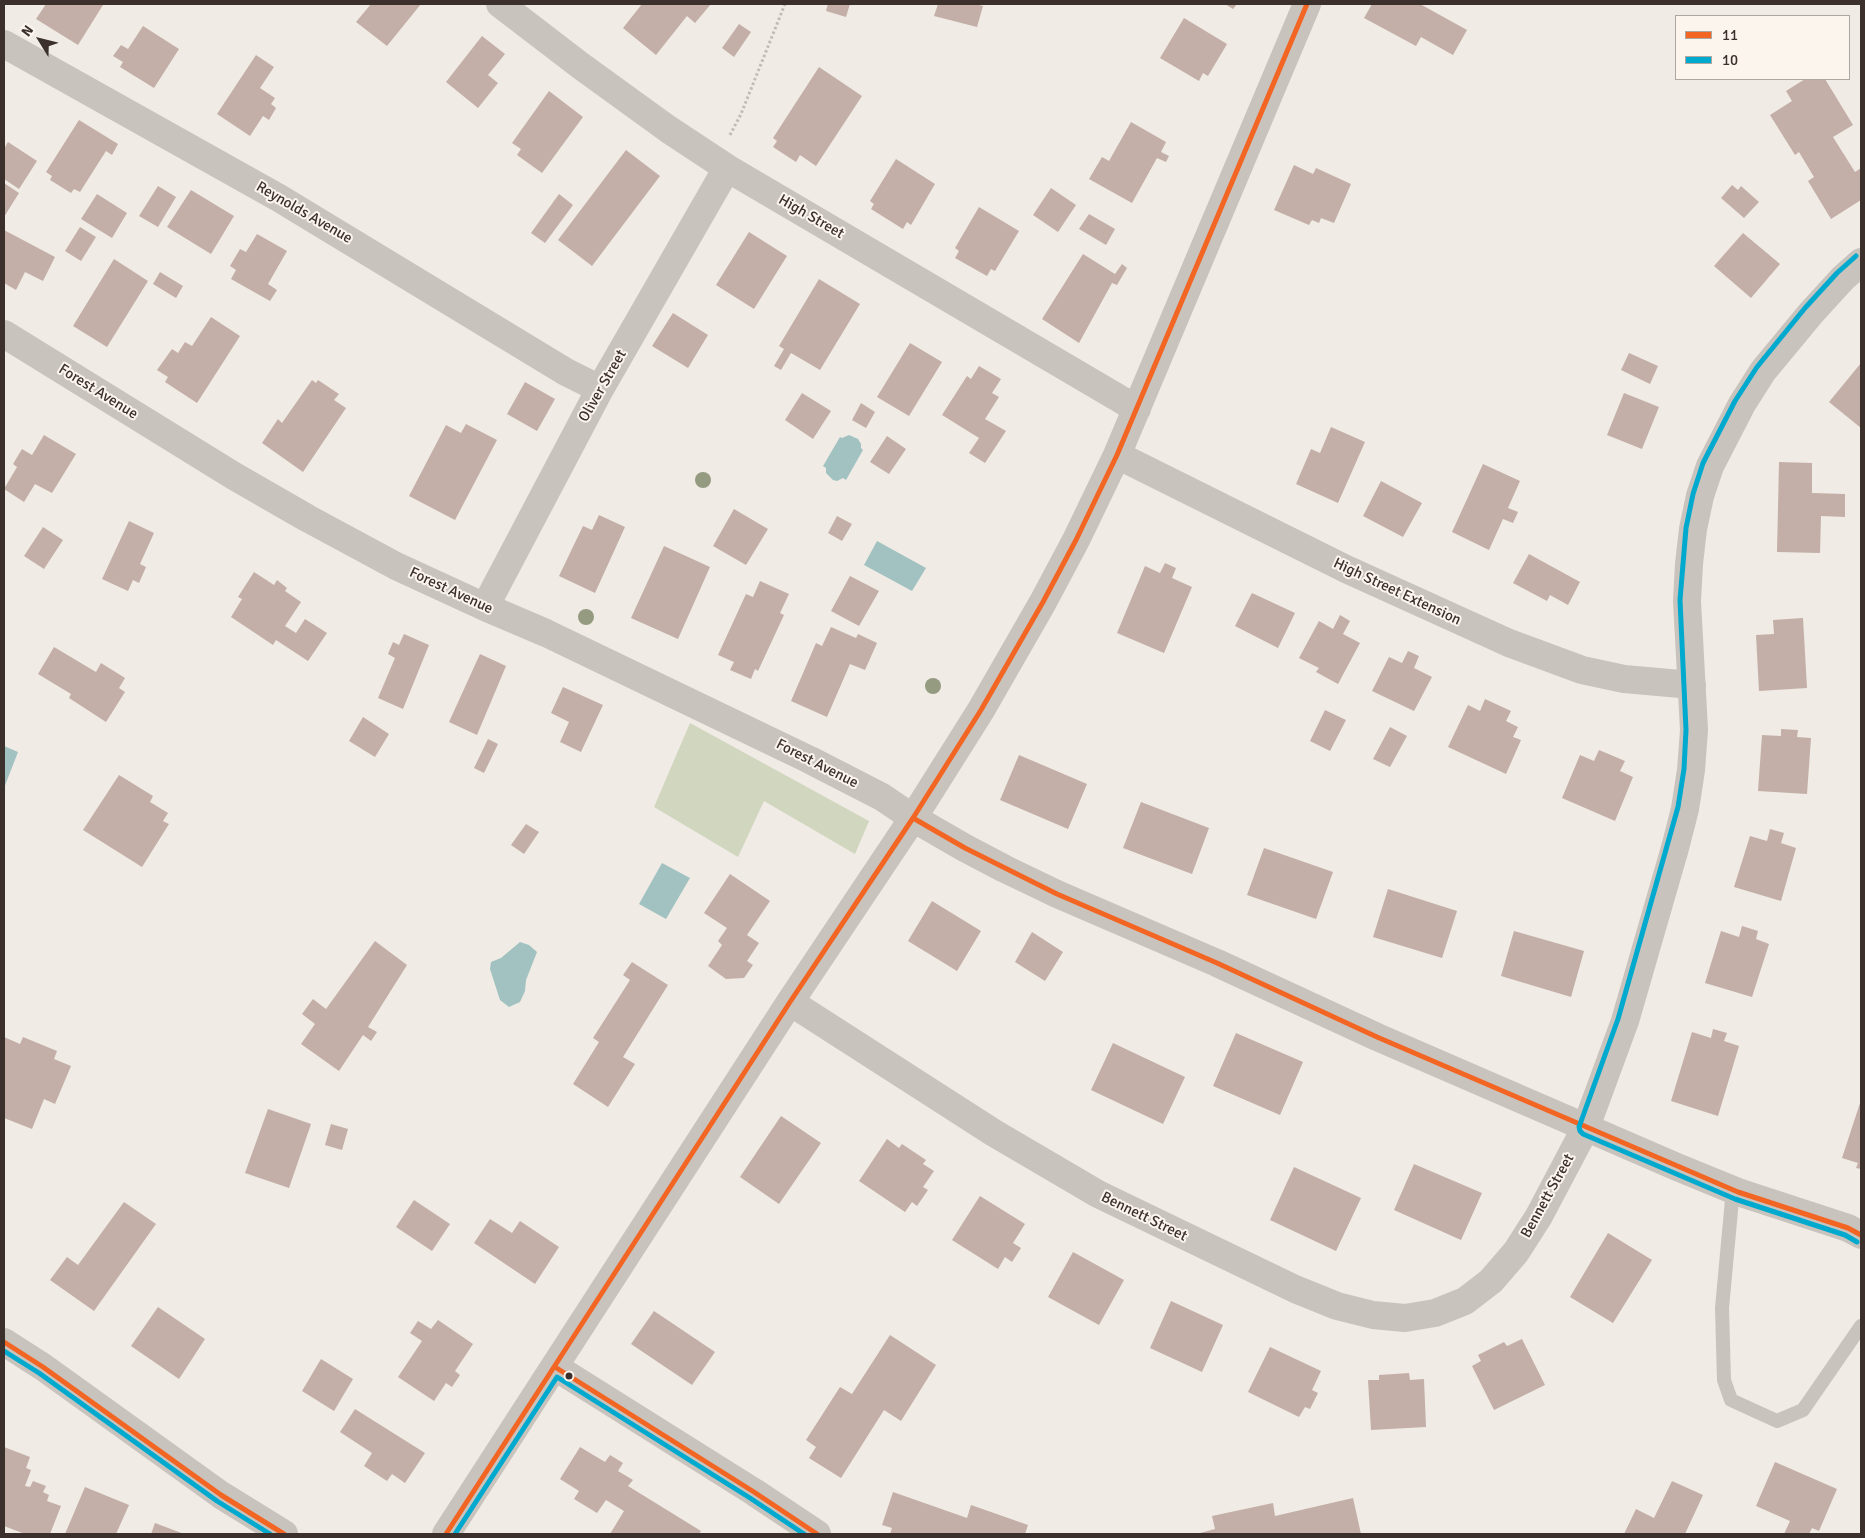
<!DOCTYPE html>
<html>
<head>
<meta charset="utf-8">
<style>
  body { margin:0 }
  #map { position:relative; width:1865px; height:1538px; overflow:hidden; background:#f0ebe5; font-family:Signika,sans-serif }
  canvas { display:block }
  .frame { position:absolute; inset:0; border:5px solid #3b302b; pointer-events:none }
  .legend { position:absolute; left:1675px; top:15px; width:175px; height:65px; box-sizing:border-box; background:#fbf5ee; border:1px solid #aea6a0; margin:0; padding:6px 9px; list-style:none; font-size:15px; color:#3b302b }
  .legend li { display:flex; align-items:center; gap:10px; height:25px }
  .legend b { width:25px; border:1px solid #aea6a0 }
  .north { position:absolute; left:15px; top:15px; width:50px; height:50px; -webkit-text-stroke:4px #fbf5ee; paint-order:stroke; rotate:306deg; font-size:14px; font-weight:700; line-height:20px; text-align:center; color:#3b302b }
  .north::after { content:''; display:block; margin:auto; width:18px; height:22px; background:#3b302b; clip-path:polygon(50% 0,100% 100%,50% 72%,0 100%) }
</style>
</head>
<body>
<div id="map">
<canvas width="1865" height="1538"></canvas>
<div class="frame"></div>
<ul class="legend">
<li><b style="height:6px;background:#f26522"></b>11</li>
<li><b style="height:6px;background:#00a9ce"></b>10</li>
</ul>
<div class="north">N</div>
</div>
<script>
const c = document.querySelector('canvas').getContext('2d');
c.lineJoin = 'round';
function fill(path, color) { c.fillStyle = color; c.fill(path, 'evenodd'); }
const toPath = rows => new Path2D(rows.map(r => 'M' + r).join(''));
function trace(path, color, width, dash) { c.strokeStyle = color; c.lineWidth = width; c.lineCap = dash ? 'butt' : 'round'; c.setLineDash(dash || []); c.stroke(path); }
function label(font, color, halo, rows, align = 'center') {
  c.font = font + ' Signika,sans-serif'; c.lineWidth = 4; c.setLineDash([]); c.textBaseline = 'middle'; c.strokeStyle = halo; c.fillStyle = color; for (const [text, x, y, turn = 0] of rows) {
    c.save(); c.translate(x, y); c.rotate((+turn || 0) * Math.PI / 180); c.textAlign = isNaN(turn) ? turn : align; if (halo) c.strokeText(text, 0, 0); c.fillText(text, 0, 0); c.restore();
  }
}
fill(toPath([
  [690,723,869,821,855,854,764,801,738,857,654,807]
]), '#d1d6bf');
fill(toPath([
  [849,435,858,439,861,444,861,448,863,450,846,480,843,478,837,481,833,480,826,473,826,468,823,466,840,437,842,438],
  [877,541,926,568,912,591,864,565],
  [4,746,18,752,4,788],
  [662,863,690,878,666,919,639,904],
  [520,942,529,945,537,952,526,980,525,991,520,1002,509,1007,500,1000,490,969,491,962,501,958]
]), '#a1c2c1');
fill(toPath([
  [46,4,102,4,103,5,78,45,36,19],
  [371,4,421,4,387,46,356,22],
  [642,4,711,4,695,23,687,16,656,55,623,28],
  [828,4,850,4,846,17,826,11],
  [938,4,975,4,983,6,977,27,934,16],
  [1225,4,1237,4,1233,9],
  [1372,4,1420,4,1467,30,1453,55,1421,37,1416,46,1364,18],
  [1184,18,1227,44,1208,76,1203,73,1199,81,1160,58],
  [739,24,751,32,734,57,722,48],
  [143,26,179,49,154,88,120,67,123,62,113,56,121,45,128,49],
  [482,36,505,54,488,75,498,83,478,108,446,82],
  [256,55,274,67,260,88,275,98,271,104,276,108,269,120,263,116,250,136,217,114],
  [819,67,862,96,816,166,800,155,796,162,773,147,777,141,773,138],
  [1805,79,1825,79,1853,125,1833,137,1855,172,1861,168,1861,200,1831,219,1808,181,1814,177,1799,152,1795,155,1770,115,1792,101,1786,91],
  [549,91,583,117,542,173,517,155,521,149,512,143],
  [79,120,118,144,112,155,106,151,80,192,74,189,71,193,50,180,52,176,46,172],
  [1131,122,1166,142,1161,152,1169,156,1166,162,1157,158,1132,203,1089,179,1102,157,1109,161],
  [8,142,37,161,19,189,4,179,4,149],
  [626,150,660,176,592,266,558,240],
  [896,159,935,184,911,225,907,222,903,229,871,209,874,204,870,201],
  [1294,165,1313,174,1316,168,1351,184,1334,223,1321,218,1319,223,1312,220,1309,225,1274,210],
  [4,183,19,193,4,217],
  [1732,185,1738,190,1741,186,1759,202,1744,218,1721,198],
  [158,186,176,197,158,227,139,216],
  [1051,188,1076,205,1058,232,1033,215],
  [191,190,234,216,211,254,167,227],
  [97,194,127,213,112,238,81,219],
  [559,194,573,205,545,243,531,233],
  [979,207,1019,231,995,271,991,269,987,276,955,258,959,251,955,248],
  [1089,214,1115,229,1106,245,1079,229],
  [80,227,96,237,81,261,65,251],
  [4,230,55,257,43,281,25,272,16,290,4,283],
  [749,232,787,256,754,309,716,285],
  [1743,233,1780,264,1751,298,1714,266],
  [257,234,287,251,268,284,277,290,270,301,231,279,236,270,230,266,240,249,246,252],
  [1083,254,1115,274,1122,264,1127,268,1117,285,1112,283,1079,343,1042,319],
  [114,259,148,281,107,347,73,326],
  [160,272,183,286,176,298,153,284],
  [819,279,860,304,820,370,791,353,781,370,774,366,784,349,779,346],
  [673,313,708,335,688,368,652,346],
  [211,317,240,336,197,403,165,382,168,377,157,370,172,349,178,353,185,342,192,346],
  [910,343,942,362,909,416,877,397],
  [1629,353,1658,366,1650,384,1621,370],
  [1861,363,1861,428,1829,402],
  [979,366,1001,379,992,393,999,397,985,419,1006,431,985,463,969,453,979,438,942,415,967,376,971,379],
  [312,380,316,383,318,380,339,394,334,400,346,408,303,472,262,443,278,419,282,423],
  [525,382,555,399,537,431,507,414],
  [802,393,831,411,813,439,785,420],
  [1624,393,1659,407,1642,449,1607,435],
  [861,403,875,412,866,428,852,420],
  [466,424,497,440,455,520,409,496,446,425,461,433],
  [1331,427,1365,442,1338,503,1296,484,1311,449,1320,453],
  [44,435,76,454,52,493,35,484,24,502,4,489,17,467,13,464,22,449,32,455],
  [887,436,906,449,889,474,870,462],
  [1779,462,1812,463,1812,493,1845,494,1845,517,1821,516,1820,553,1777,552],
  [1483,464,1520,481,1508,508,1518,512,1513,523,1503,519,1489,550,1452,532],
  [1381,481,1422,503,1403,537,1363,516],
  [734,509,768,529,746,565,713,546],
  [599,515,625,527,595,593,559,576,583,526,592,530],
  [837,516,852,524,842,541,828,533],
  [129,521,154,533,140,564,146,567,139,583,133,580,128,591,102,579],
  [43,527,63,540,44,569,24,556],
  [664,546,710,567,678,639,631,618],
  [1529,554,1580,582,1568,605,1550,595,1547,601,1513,583],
  [1165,563,1176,568,1172,578,1192,587,1164,653,1117,633,1145,566,1160,573],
  [254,572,274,585,277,580,287,588,285,591,301,602,285,626,296,633,305,619,327,633,308,661,276,640,273,645,231,617,242,599,238,597],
  [850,576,879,591,859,626,831,611],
  [760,581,789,594,780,613,784,615,758,671,755,669,751,679,730,670,734,662,718,655,746,594,753,597],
  [1252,593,1295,613,1278,648,1235,626],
  [1340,615,1350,621,1343,634,1360,643,1338,684,1316,672,1319,668,1299,658,1319,621,1333,629],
  [1803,618,1807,688,1759,691,1756,635,1774,634,1773,620],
  [831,627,856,638,858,634,877,643,865,670,850,664,827,717,791,701,816,643,822,646],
  [404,634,429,645,403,709,378,698,395,658,388,654,393,642,399,645],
  [54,647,96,672,101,663,125,678,119,688,125,692,106,722,69,698,71,694,38,674],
  [1408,651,1419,656,1414,668,1432,677,1414,711,1372,691,1389,657,1402,663],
  [480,654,506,666,477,735,449,722],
  [563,687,603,705,581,752,560,742,569,722,551,713],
  [1485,699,1511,711,1506,721,1518,727,1513,737,1521,740,1506,774,1448,747,1468,705,1480,711],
  [1325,710,1346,720,1330,751,1310,741],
  [363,717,389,734,375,757,349,741],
  [1390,727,1407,736,1390,767,1373,759],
  [1781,729,1798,730,1797,737,1811,738,1807,794,1758,791,1762,735,1781,736],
  [488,739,498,744,484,773,474,768],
  [1599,750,1625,761,1620,771,1633,777,1615,821,1562,798,1580,755,1594,761],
  [1019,755,1087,784,1068,829,1000,800],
  [119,775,153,796,150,802,168,813,163,821,169,824,142,867,83,830],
  [1141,802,1209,828,1192,874,1123,848],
  [526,824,539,832,524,854,511,845],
  [1770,829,1784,833,1781,843,1796,848,1781,901,1734,887,1750,836,1767,841],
  [1264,848,1333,872,1316,919,1247,895],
  [730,874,770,901,747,935,759,943,747,961,753,965,744,978,726,979,708,966,722,945,718,941,727,928,704,913],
  [1388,889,1457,911,1442,958,1373,937],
  [932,901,981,931,957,971,908,941],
  [1742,926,1758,931,1756,939,1769,944,1752,997,1705,983,1721,931,1739,937],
  [1514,931,1584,951,1571,997,1501,976],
  [1032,932,1063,952,1045,981,1015,962],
  [375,941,407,965,368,1027,377,1032,371,1041,363,1035,339,1071,301,1044,315,1024,302,1014,313,999,326,1009],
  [632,962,668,985,623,1057,635,1064,608,1107,573,1084,599,1042,593,1038,630,980,623,975],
  [1713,1029,1727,1033,1724,1041,1739,1046,1718,1116,1671,1101,1692,1032,1711,1038],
  [1236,1033,1303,1062,1280,1115,1213,1086],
  [4,1037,20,1044,23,1037,57,1051,54,1059,71,1066,55,1104,44,1099,32,1129,4,1118],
  [1113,1043,1185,1077,1163,1124,1091,1090],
  [1861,1100,1861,1169,1856,1168,1858,1163,1842,1158],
  [268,1109,311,1124,289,1188,245,1173],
  [781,1116,821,1143,779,1204,740,1177],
  [331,1124,348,1129,342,1150,325,1145],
  [887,1139,899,1148,902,1144,926,1160,923,1164,934,1171,923,1187,928,1190,917,1206,912,1202,905,1212,859,1181],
  [1414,1164,1482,1193,1461,1240,1394,1210],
  [1294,1167,1361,1198,1336,1251,1270,1220],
  [980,1196,1025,1224,1013,1243,1021,1248,1012,1262,1005,1257,998,1269,952,1240],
  [414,1200,450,1224,432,1251,396,1227],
  [124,1202,156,1224,94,1311,50,1280,67,1257,78,1265],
  [490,1219,512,1233,520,1221,559,1247,535,1284,474,1243],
  [1608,1233,1652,1260,1613,1323,1570,1297],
  [1073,1252,1124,1280,1099,1325,1048,1297],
  [1171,1301,1223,1325,1202,1372,1150,1348],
  [158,1307,205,1339,179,1379,131,1346],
  [654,1311,715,1352,692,1385,631,1344],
  [438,1320,473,1344,455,1371,460,1375,452,1387,446,1383,434,1401,398,1377,422,1341,410,1333,418,1321,431,1329],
  [890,1335,936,1365,901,1421,884,1410,841,1478,809,1458,816,1447,806,1440,840,1387,852,1394],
  [1522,1339,1545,1385,1494,1410,1472,1366,1481,1361,1478,1355,1504,1342,1507,1346],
  [1270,1347,1321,1371,1312,1390,1318,1393,1310,1409,1305,1407,1299,1417,1248,1392],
  [321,1359,353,1379,334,1411,302,1391],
  [1409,1373,1410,1380,1424,1379,1426,1427,1371,1430,1368,1380,1379,1380,1379,1375],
  [355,1409,425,1453,405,1483,392,1474,387,1481,364,1466,372,1453,340,1432],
  [4,1447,30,1457,26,1468,31,1470,25,1486,30,1487,33,1481,46,1486,43,1492,49,1495,47,1501,61,1506,50,1534,25,1534,4,1526],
  [580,1447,605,1462,610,1455,623,1463,618,1471,633,1480,628,1486,701,1531,699,1534,632,1534,630,1533,629,1534,610,1534,624,1511,606,1500,597,1513,574,1499,579,1491,560,1479],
  [1775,1462,1837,1489,1819,1531,1812,1528,1809,1534,1784,1534,1790,1521,1756,1506],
  [1672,1481,1703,1495,1685,1534,1624,1534,1636,1509,1654,1518],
  [85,1487,129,1505,116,1534,65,1534],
  [893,1492,967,1518,971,1505,1028,1525,1025,1534,890,1534,892,1528,882,1525],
  [1353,1498,1361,1534,1196,1534,1215,1529,1212,1516,1273,1503,1275,1516],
  [155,1523,184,1534,151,1534]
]), '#c3afa7');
trace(toPath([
  [730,135,741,114,785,4]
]), '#c2bbb6', 3, [2.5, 2.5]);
trace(toPath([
  [1733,1189,1722,1308,1724,1380,1731,1400,1777,1421,1803,1410,1861,1326]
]), '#c9c3be', 14);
trace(toPath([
  [500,4,581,66,668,129,727,168,1137,409],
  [4,44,279,198,566,372,600,389],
  [4,334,234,476,307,518,396,566,485,607,546,633,810,760,882,797,913,818,965,848,1005,869,1057,894,1217,963,1377,1037,1677,1167,1738,1192,1848,1228,1861,1235],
  [1117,455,1346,569,1509,643,1582,670,1624,679,1692,685],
  [485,607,600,389,727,168],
  [790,1002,994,1133,1098,1194,1295,1289,1337,1306,1373,1315,1405,1318,1435,1313,1465,1301,1491,1281,1516,1252,1539,1216,1586,1127,1625,1021,1675,848,1685,809,1691,770,1694,730,1687,601,1689,564,1693,529,1700,496,1710,466,1742,404,1763,371,1811,313,1843,278,1861,262],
  [4,1342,43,1367,221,1495,284,1534],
  [555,1367,754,1492,817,1534],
  [446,1534,790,1002,913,818,981,710,1043,602,1076,540,1117,455,1307,4]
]), '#c9c3be', 28);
trace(toPath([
  [913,818,965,848,1057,894,1217,963,1377,1037,1738,1192,1848,1228,1861,1235],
  [4,1342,43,1367,221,1495,284,1534],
  [555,1367,754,1492,817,1534],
  [446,1534,790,1002,913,818,981,710,1043,602,1076,540,1117,455,1307,4]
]), '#f26522', 5);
trace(toPath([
  [1856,256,1837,273,1805,308,1757,367,1735,401,1703,463,1693,494,1686,528,1680,600,1686,730,1684,769,1678,807,1618,1019,1579,1127,1580,1131,1583,1134,1735,1199,1845,1235,1857,1242],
  [4,1351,39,1373,217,1501,270,1534],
  [455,1534,557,1377,750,1498,804,1534]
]), '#00a9ce', 5);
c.fillStyle = '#959b80';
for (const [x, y] of [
  [703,480],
  [586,617],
  [933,686]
]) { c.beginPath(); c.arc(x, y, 8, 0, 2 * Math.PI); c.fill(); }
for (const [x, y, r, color] of [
  [569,1376,4.5,"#3b302b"]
]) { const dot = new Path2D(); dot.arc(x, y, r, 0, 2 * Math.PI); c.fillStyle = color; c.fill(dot); trace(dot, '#fbf5ee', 2); }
label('15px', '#3b302b', '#fbf5ee', [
  ["Reynolds Avenue",304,213,30],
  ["High Street",811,217,30],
  ["Oliver Street",603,386,-60],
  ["Forest Avenue",98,392,32],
  ["Forest Avenue",451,591,25],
  ["High Street Extension",1397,592,25],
  ["Forest Avenue",817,764,27],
  ["Bennett Street",1548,1196,-61],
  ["Bennett Street",1144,1217,26]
]);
</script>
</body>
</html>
